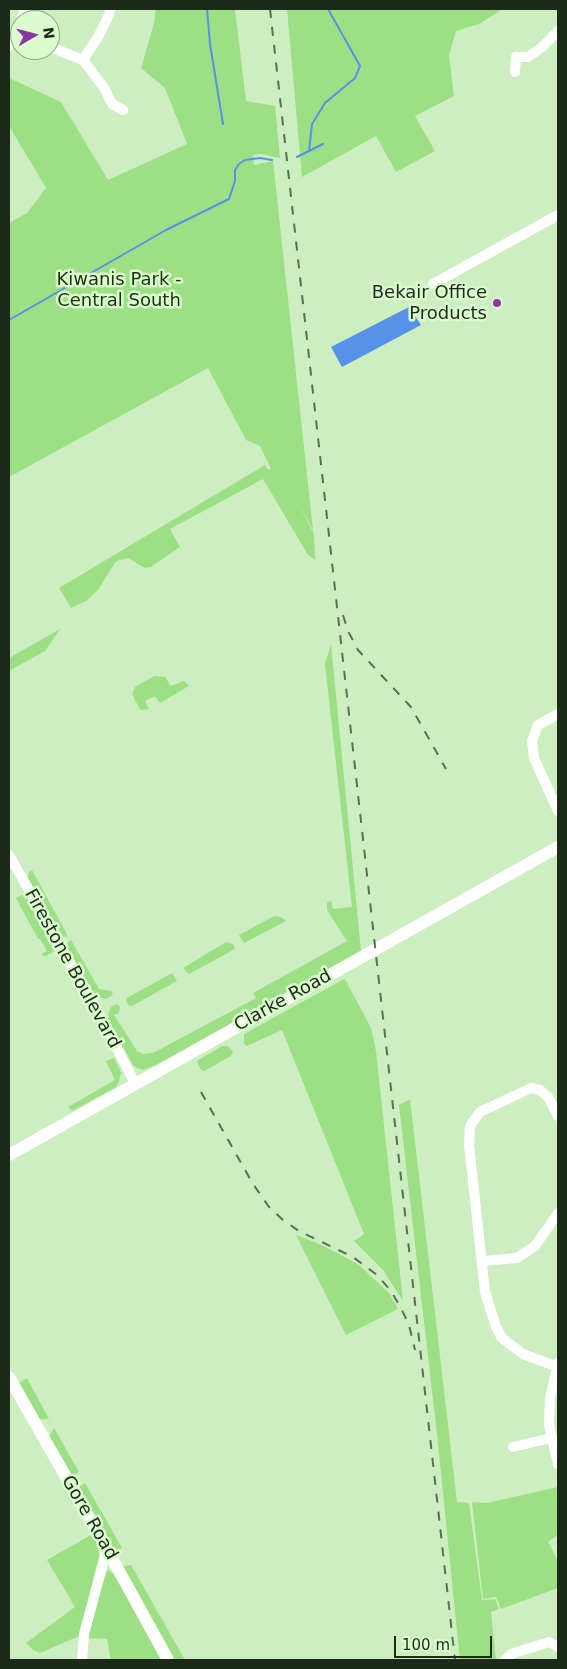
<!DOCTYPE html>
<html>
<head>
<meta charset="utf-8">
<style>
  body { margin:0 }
  #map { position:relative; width:567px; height:1669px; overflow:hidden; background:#cdeec1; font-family:"DejaVu Sans",sans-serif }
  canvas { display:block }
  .frame { position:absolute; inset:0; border:10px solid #1e2a19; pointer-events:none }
  .north { position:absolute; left:10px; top:10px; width:50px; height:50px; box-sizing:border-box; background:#dafcce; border:1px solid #8fa886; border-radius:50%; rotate:82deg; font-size:14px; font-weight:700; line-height:20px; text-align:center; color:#1e2a19 }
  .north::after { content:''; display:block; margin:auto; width:18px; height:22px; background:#8935a3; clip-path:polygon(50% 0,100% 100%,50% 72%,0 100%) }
  .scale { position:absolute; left:394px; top:1636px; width:98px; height:22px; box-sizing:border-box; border:2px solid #1e2a19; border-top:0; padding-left:6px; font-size:15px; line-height:18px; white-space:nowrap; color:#1e2a19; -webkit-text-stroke:4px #dafcce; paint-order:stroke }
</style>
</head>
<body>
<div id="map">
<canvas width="567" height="1669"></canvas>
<div class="frame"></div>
<div class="north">N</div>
<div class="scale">100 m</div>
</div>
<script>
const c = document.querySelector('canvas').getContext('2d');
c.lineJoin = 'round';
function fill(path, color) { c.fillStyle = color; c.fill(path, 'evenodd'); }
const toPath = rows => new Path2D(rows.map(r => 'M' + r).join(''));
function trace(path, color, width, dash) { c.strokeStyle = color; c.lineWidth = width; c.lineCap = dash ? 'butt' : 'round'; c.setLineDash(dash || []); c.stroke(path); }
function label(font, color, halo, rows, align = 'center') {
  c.font = font + ' "DejaVu Sans",sans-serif'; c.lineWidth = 5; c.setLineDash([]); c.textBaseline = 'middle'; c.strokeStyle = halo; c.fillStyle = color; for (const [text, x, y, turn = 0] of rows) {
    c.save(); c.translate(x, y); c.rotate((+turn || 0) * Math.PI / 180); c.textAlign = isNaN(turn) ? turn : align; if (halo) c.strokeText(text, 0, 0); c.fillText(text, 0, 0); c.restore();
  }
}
fill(toPath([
  [156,9,235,9,246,101,275,106,280,158,261,154,253,155,254,165,273,161,313,530,297,501,314,534,315,560,308,555,263,479,170,529,180,547,151,567,145,568,128,558,116,561,98,590,86,601,71,608,59,588,265,465,268,470,271,469,260,446,246,440,208,368,9,477,9,223,27,213,46,188,9,126,9,78,61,102,108,180,187,144,165,88,141,68,154,23],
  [287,9,503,9,479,24,456,31,449,55,454,96,415,116,435,151,396,172,376,136,302,177],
  [60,629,45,651,9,671,9,658],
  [331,644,361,951,156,1065,143,1070,137,1068,133,1065,108,1019,109,1012,111,1007,117,1004,120,1007,119,1013,114,1015,137,1051,143,1054,153,1053,256,998,253,993,347,941,327,910,327,903,331,900,333,909,352,907,325,664],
  [154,676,165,677,171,686,184,681,189,686,160,703,155,696,145,701,149,709,140,710,132,694,133,692,135,687],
  [32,870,67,934,67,937,61,936,28,878,29,872],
  [24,894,55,949,55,951,46,956,43,956,42,954,47,951,40,939,38,939,16,898],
  [274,916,281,917,286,921,244,943,239,935],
  [71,940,99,989,111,991,113,995,106,999,95,996,66,946,68,942],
  [226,942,233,944,235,949,189,974,183,968],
  [172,973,177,981,132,1006,128,1005,126,1001,127,998],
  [344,979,346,981,371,1028,376,1051,403,1301,383,1270,354,1241,364,1234,282,1030,247,1046,244,1044,244,1034],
  [222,1046,227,1046,231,1049,233,1052,231,1056,204,1071,201,1070,197,1061],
  [114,1058,122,1074,120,1075,119,1082,116,1087,72,1111,68,1107,115,1080,106,1061],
  [410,1099,457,1502,469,1503,482,1600,495,1599,499,1609,491,1612,496,1660,460,1660,437,1434,399,1105],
  [296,1235,324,1246,359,1265,389,1293,398,1309,346,1335],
  [27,1378,49,1419,38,1419,19,1383],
  [54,1428,79,1472,73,1475,71,1475,49,1437],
  [85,1483,122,1548,116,1552,114,1552,79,1489,80,1486],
  [558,1487,558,1535,548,1542,558,1561,558,1588,501,1609,496,1597,483,1599,472,1502,487,1503],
  [91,1535,97,1543,99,1556,79,1636,40,1653,33,1650,26,1643,75,1607,47,1560],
  [131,1565,135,1572,185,1660,175,1660,123,1568,124,1566],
  [108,1570,114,1574,162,1660,111,1660,107,1639,88,1638,104,1576]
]), '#9ddf84');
fill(toPath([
  [409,307,421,325,342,367,331,347]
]), '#5692e6');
trace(toPath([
  [207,9,210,44,223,124],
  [309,151,323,144],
  [297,157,309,151,312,124,325,103,355,78,360,66,328,9],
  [9,320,166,230,229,199,235,181,235,170,239,164,245,160,260,158,272,160]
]), '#5692e6', 2);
trace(toPath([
  [21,20,25,9],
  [9,46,17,34,20,24],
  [50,47,83,60,105,89,112,104,123,110],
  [83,60,98,37,109,15,110,9],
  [515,72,516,57,528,57,541,48,558,31],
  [433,284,558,215],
  [558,714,538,725,532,741,534,758,558,811],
  [9,855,98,1012,135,1083],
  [558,1116,548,1097,540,1090,531,1088,480,1112,470,1126,469,1145,485,1292,496,1327,502,1338,523,1354,558,1367],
  [483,1261,517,1258,535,1246,558,1213],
  [558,1363,550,1398,549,1425,558,1464],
  [513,1447,551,1438],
  [82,1660,84,1634,107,1549],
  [505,1660,511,1654,549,1642,558,1647]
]), '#fff', 10);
trace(toPath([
  [9,1155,558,847],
  [9,1377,107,1549,168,1660]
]), '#fff', 12);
trace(toPath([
  [270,9,455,1660],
  [343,615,348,631,358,650,411,707,446,769],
  [201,1092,253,1184,269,1207,283,1220,299,1231,353,1257,377,1275,391,1291,401,1308,409,1325,415,1350]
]), '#5b6e53', 2, [9, 9]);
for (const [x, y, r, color] of [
  [497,303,5,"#8935a3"]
]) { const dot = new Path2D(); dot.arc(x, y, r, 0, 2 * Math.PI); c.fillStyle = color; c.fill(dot); trace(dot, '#dafcce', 2); }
label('18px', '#19330d', '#dafcce', [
  ["Kiwanis Park -",119,280],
  ["Central South",119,301]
]);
label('18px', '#1e2a19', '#dafcce', [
  ["Bekair Office",487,293],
  ["Products",487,314]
], 'right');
label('18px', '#1e2a19', '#dafcce', [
  ["Firestone Boulevard",72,969,61],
  ["Clarke Road",283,1001,-29],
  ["Gore Road",89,1518,60]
]);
</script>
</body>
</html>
